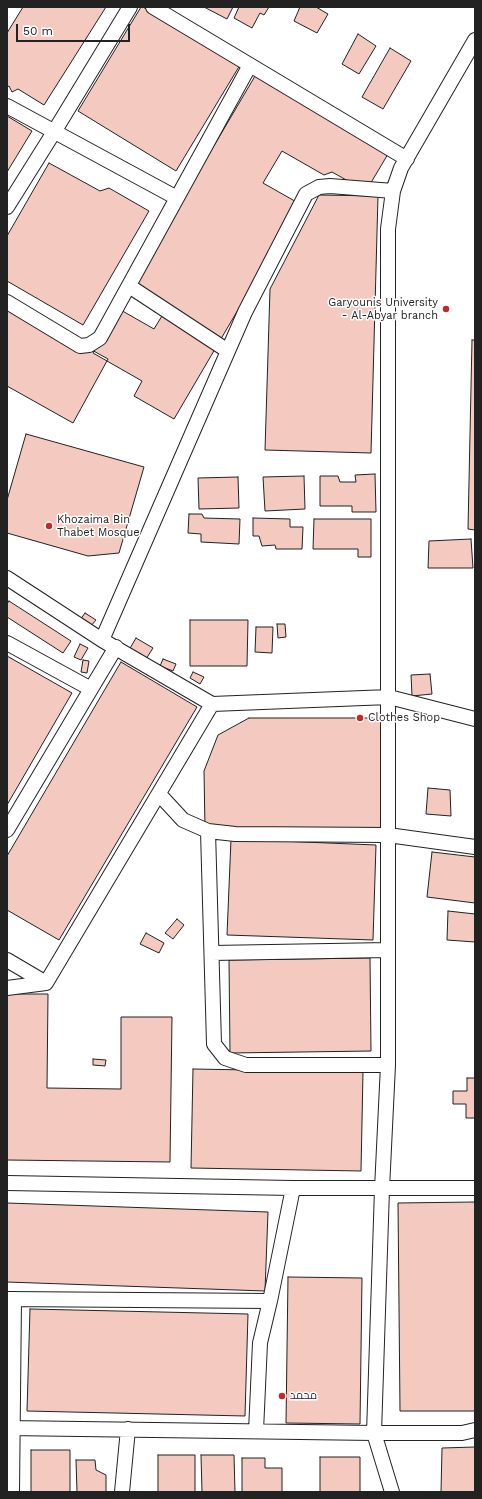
<!DOCTYPE html>
<html>
<head>
<meta charset="utf-8">
<style>
  body { margin:0 }
  #map { position:relative; width:482px; height:1499px; overflow:hidden; background:#fff; font-family:"Work Sans",sans-serif }
  canvas { display:block }
  .frame { position:absolute; inset:0; border:8px solid #222; pointer-events:none }
  .scale { position:absolute; left:16px; top:24px; width:114px; height:18px; box-sizing:border-box; border:2px solid #222; border-top:0; padding-left:5px; font-size:12px; line-height:14px; white-space:nowrap; color:#222; -webkit-text-stroke:3px #fff; paint-order:stroke }
</style>
</head>
<body>
<div id="map">
<canvas width="482" height="1499"></canvas>
<div class="frame"></div>
<div class="scale">50 m</div>
</div>
<script>
const c = document.querySelector('canvas').getContext('2d');
c.lineJoin = 'round';
function fill(path, color) { c.fillStyle = color; c.fill(path, 'evenodd'); }
const toPath = rows => new Path2D(rows.map(r => 'M' + r).join(''));
function trace(path, color, width, dash) { c.strokeStyle = color; c.lineWidth = width; c.lineCap = dash ? 'butt' : 'round'; c.setLineDash(dash || []); c.stroke(path); }
function label(font, color, halo, rows, align = 'center') {
  c.font = font + ' "Work Sans",Cairo,sans-serif'; c.lineWidth = 3; c.setLineDash([]); c.textBaseline = 'middle'; c.strokeStyle = halo; c.fillStyle = color; for (const [text, x, y, turn = 0] of rows) {
    c.save(); c.translate(x, y); c.rotate((+turn || 0) * Math.PI / 180); c.textAlign = isNaN(turn) ? turn : align; if (halo) c.strokeText(text, 0, 0); c.fillText(text, 0, 0); c.restore();
  }
}
const building = toPath([
  [23,7,106,7,44,105,18,89,12,92,9,86,7,87,7,33,23,7],
  [141,7,143,7,240,65,176,171,78,111,141,7],
  [204,7,233,7,227,19,204,7],
  [239,7,269,7,264,15,260,13,252,28,234,18,239,7],
  [300,7,316,7,328,14,317,33,294,21,300,7],
  [358,34,376,46,359,74,342,64,358,34],
  [390,48,411,61,383,109,362,97,390,48],
  [258,71,391,149,366,191,332,172,324,175,282,151,263,183,300,204,174,419,134,396,142,381,93,353,119,309,154,329,168,306,132,285,258,71],
  [7,116,32,131,7,172,7,116],
  [49,163,100,191,109,188,149,211,83,325,7,281,7,236,49,163],
  [319,195,378,196,371,453,265,450,270,289,319,195],
  [7,303,108,359,73,423,7,386,7,303],
  [472,340,475,340,475,530,468,529,472,340],
  [26,434,144,467,119,553,88,556,7,533,7,500,26,434],
  [375,474,376,512,352,512,352,506,320,506,320,476,338,476,340,482,356,482,355,475,375,474],
  [304,476,305,509,265,511,263,477,304,476],
  [238,477,239,508,199,509,198,478,238,477],
  [189,514,202,514,204,518,240,519,239,544,201,542,201,534,188,533,189,514],
  [253,518,290,519,290,527,303,527,302,549,276,549,275,545,262,546,259,536,253,536,253,518],
  [314,519,371,519,371,557,358,557,358,549,313,549,314,519],
  [471,539,473,568,428,568,429,541,471,539],
  [9,601,71,641,63,653,7,617,7,604,9,601],
  [85,613,96,620,90,627,80,620,85,613],
  [190,620,248,620,247,666,190,666,190,620],
  [277,624,285,624,286,637,278,638,277,624],
  [256,627,273,627,272,653,255,652,256,627],
  [136,638,153,648,146,659,129,650,136,638],
  [80,644,88,648,81,660,74,657,80,644],
  [7,656,72,693,7,805,7,656],
  [163,659,176,664,173,671,160,666,163,659],
  [83,660,89,661,87,673,81,672,83,660],
  [121,662,197,707,59,940,7,910,7,856,121,662],
  [193,672,204,677,200,684,190,678,193,672],
  [430,674,432,694,412,696,411,675,430,674],
  [249,718,381,718,382,828,205,829,204,771,218,735,249,718],
  [428,788,450,790,451,816,426,814,428,788],
  [231,839,376,845,373,940,227,935,231,839],
  [432,852,475,857,475,903,427,897,432,852],
  [448,911,475,914,475,942,447,940,448,911],
  [177,919,184,925,173,939,165,933,177,919],
  [146,933,164,943,159,953,140,944,146,933],
  [370,958,371,1051,230,1053,229,960,370,958],
  [7,994,48,994,47,1088,121,1089,121,1017,172,1017,170,1162,7,1160,7,994],
  [93,1059,106,1060,105,1066,93,1065,93,1059],
  [193,1069,363,1072,361,1171,191,1168,193,1069],
  [467,1078,475,1078,475,1118,466,1118,466,1104,453,1104,453,1091,467,1091,467,1078],
  [475,1202,475,1411,400,1411,398,1203,475,1202],
  [7,1203,268,1212,265,1291,7,1282,7,1203],
  [288,1277,362,1278,360,1424,286,1423,288,1277],
  [30,1309,248,1314,245,1416,27,1411,30,1309],
  [475,1447,475,1492,441,1492,442,1448,475,1447],
  [31,1450,70,1450,70,1492,31,1492,31,1450],
  [158,1455,195,1455,195,1492,158,1492,158,1455],
  [201,1455,234,1455,235,1492,202,1492,201,1455],
  [320,1457,360,1457,360,1492,320,1492,320,1457],
  [242,1458,265,1458,265,1468,282,1468,282,1492,242,1492,242,1458],
  [76,1460,95,1460,96,1470,106,1475,106,1492,77,1492,76,1460]
]);
fill(building, '#f3c9c0');
trace(building, '#222', 1);
const minor = toPath([
  [153,7,407,159],
  [7,106,177,198],
  [7,207,54,132,130,7],
  [129,286,228,351],
  [7,302,80,346,89,345,100,338,250,65],
  [7,578,102,640,212,704,389,697,475,719],
  [102,640,245,312,306,194,319,187,330,186,393,191],
  [7,643,91,689],
  [159,794,183,820,208,831,235,834,388,835,475,847],
  [7,830,116,647],
  [208,831,214,1044,225,1058,246,1065,388,1065],
  [212,953,388,950],
  [7,960,46,983],
  [7,988,46,983,212,704],
  [7,1183,293,1188,475,1188],
  [7,1299,270,1301],
  [7,1428,374,1433,462,1433,475,1430],
  [256,1431,260,1343,270,1301,293,1188],
  [12,1492,14,1299],
  [122,1492,128,1429],
  [392,1492,374,1433,382,1189,388,1065,388,229,393,191,401,168,475,40]
]);
trace(minor, '#222', 16);
trace(minor, '#fff', 14);
for (const [x, y, r, color] of [
  [446,309,4,"#c62828"],
  [49,526,4,"#c62828"],
  [360,718,4,"#c62828"],
  [282,1396,4,"#c62828"]
]) { const dot = new Path2D(); dot.arc(x, y, r, 0, 2 * Math.PI); c.fillStyle = color; c.fill(dot); trace(dot, '#fff', 1.5); }
label('11px', '#222', '#fff', [
  ["Garyounis University",438,303,"right"],
  ["- Al-Abyar branch",438,316,"right"],
  ["Khozaima Bin",57,520],
  ["Thabet Mosque",57,533],
  ["Clothes Shop",368,718],
  ["محمد",290,1396]
], 'left');
</script>
</body>
</html>
